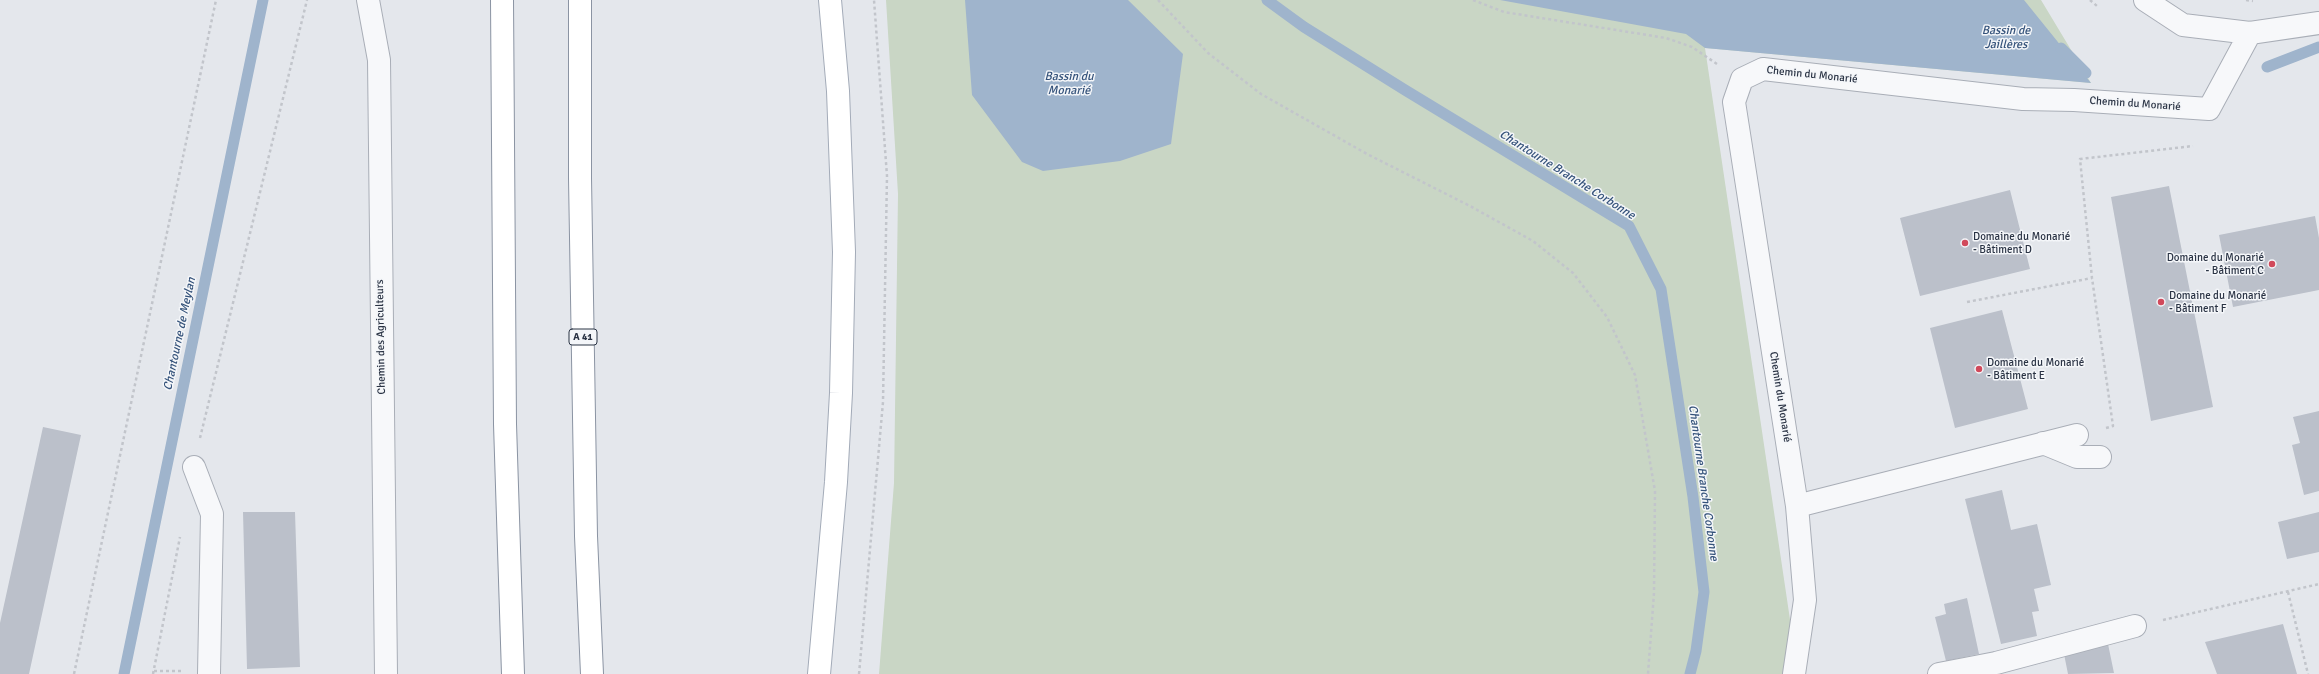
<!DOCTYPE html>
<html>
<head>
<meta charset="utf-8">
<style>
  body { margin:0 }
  canvas { display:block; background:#e4e7ec }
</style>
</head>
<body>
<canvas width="2319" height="674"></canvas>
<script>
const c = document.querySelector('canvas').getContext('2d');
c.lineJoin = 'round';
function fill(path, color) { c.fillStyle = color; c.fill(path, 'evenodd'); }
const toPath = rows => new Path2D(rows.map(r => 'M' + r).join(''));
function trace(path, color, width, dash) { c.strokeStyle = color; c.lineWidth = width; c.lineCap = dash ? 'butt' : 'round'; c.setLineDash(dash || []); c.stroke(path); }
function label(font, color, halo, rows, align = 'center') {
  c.font = font + ' Signika,sans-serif'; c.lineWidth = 3; c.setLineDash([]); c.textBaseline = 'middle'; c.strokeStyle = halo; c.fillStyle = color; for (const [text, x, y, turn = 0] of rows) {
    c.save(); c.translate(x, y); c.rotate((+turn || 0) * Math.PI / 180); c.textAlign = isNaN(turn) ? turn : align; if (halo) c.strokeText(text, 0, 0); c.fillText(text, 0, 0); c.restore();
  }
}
fill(toPath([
  [886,0,2041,0,2091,83,1705,48,1792,633,1784,674,879,674,894,483,898,194]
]), '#c9d6c5');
fill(toPath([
  [965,0,1128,0,1183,54,1171,144,1120,161,1043,171,1022,162,972,95],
  [1500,0,2024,0,2091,83,1705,48,1686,34]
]), '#9fb4cc');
trace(toPath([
  [1267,0,1304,27,1405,90,1629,226,1661,289,1693,497,1704,592,1696,651,1690,674],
  [2061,48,2086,73],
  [2267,67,2319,47],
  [124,674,263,0]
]), '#9fb4cc', 11);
fill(toPath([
  [2169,186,2213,407,2151,421,2111,197],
  [2010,190,2030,269,1920,296,1900,218],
  [2315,216,2319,238,2319,290,2233,307,2219,235],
  [2002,310,2028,409,1955,428,1930,328],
  [2319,411,2319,491,2304,495,2292,445,2300,443,2293,417],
  [43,427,81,435,29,674,0,674,0,623],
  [2002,490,2011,530,2037,524,2051,585,2034,589,2039,611,2032,612,2037,636,2001,644,1965,499],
  [243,512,295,512,300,667,247,669],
  [2319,512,2319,552,2287,559,2278,522],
  [1967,598,1979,654,1946,661,1935,617,1946,614,1944,604],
  [2283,624,2297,674,2217,674,2205,642],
  [2108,644,2114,673,2068,674,2064,654]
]), '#bbc0ca');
const minor = toPath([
  [368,0,379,60,386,674],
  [2145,0,2183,25,2250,33,2319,23],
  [2043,443,2077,457,2100,457],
  [194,467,212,514,209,674],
  [1797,506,2077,435],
  [1794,674,1805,600,1797,506,1734,102,1742,79,1763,69,2023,99,2074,100,2209,109,2250,33],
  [1939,674,1996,663,2135,626]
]);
const major = toPath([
  [819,674,836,482,841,393,844,252,838,91,830,0]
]);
const highway = toPath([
  [502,0,505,424,513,674],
  [580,0,580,178,586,536,592,674]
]);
trace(minor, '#a9aeb7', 24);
trace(major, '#a3abb8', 24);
trace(highway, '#8b94a3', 24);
trace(toPath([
  [1158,0,1208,53,1261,94,1367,154,1470,206,1533,241,1573,273,1607,317,1635,375,1655,491,1654,593,1648,674],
  [1473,0,1504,12,1666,38,1692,47,1717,64],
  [2090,0,2097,6],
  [2246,0,2253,1],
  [1967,302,2092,278],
  [2106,428,2113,426,2092,278,2080,159,2193,146],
  [200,438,307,0],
  [2288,592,2308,674],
  [2163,620,2319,584],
  [154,671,181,671],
  [74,674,216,0],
  [153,674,180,537],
  [859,674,883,402,887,176,874,0]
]), '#c2c5cb', 2.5, [3, 3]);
trace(minor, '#f7f8fa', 22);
trace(major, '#fff', 22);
trace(highway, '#fff', 22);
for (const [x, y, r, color] of [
  [1965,243,4,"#d1495b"],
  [2272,264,4,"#d1495b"],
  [2161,302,4,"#d1495b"],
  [1979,369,4,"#d1495b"]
]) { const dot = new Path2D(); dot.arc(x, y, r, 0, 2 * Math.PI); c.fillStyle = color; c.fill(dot); trace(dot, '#f4f6f9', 1.5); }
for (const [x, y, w] of [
  [583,337,28]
]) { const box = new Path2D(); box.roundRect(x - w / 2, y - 8, w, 16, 3); c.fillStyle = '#f4f6f9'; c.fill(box); trace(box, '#2b3445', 1); }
label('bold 10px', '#2b3445', null, [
  ["A 41",583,337]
]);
label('11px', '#2b3445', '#f4f6f9', [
  ["Chemin du Monarié",1812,75,6],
  ["Chemin du Monarié",2135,104,4],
  ["Chemin des Agriculteurs",381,337,-91],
  ["Chemin du Monarié",1780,397,81]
]);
label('11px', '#2b3445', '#f4f6f9', [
  ["Domaine du Monarié",1973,237],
  ["- Bâtiment D",1973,250],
  ["Domaine du Monarié",2264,258,"right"],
  ["- Bâtiment C",2264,271,"right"],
  ["Domaine du Monarié",2169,296],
  ["- Bâtiment F",2169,309],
  ["Domaine du Monarié",1987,363],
  ["- Bâtiment E",1987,376]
], 'left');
label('italic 12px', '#34527a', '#f4f6f9', [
  ["Bassin de",2006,31],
  ["Jaillères",2006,45],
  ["Bassin du",1069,77],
  ["Monarié",1069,91],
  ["Chantourne Branche Corbonne",1567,175,32],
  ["Chantourne de Meylan",180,334,-78],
  ["Chantourne Branche Corbonne",1703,483,82]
]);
</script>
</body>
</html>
